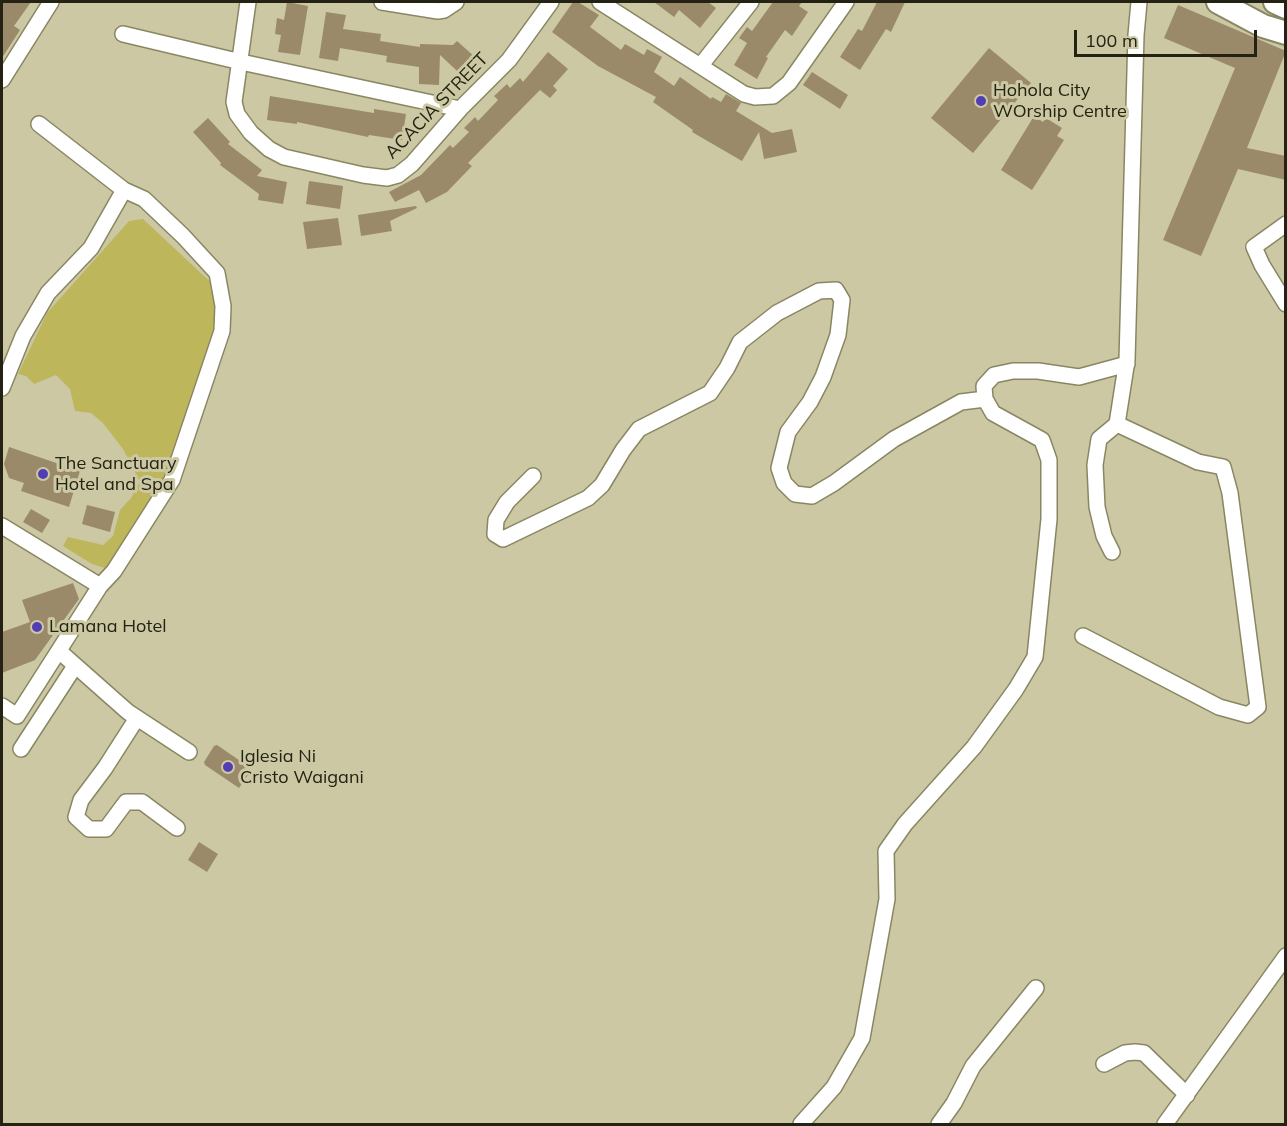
<!DOCTYPE html>
<html>
<head>
<meta charset="utf-8">
<style>
  body { margin:0 }
  #map { position:relative; width:1287px; height:1126px; overflow:hidden; background:#cbc8a3; font-family:Mulish,sans-serif }
  canvas { display:block }
  .frame { position:absolute; inset:0; border:3px solid #232213; pointer-events:none }
  .scale { position:absolute; left:1074px; top:30px; width:183px; height:27px; box-sizing:border-box; border:3px solid #232213; border-top:0; padding-left:8px; font-size:18px; line-height:21px; white-space:nowrap; color:#232213; -webkit-text-stroke:4px #cbc8a3; paint-order:stroke }
</style>
</head>
<body>
<div id="map">
<canvas width="1287" height="1126"></canvas>
<div class="frame"></div>
<div class="scale">100 m</div>
</div>
<script>
const c = document.querySelector('canvas').getContext('2d');
c.lineJoin = 'round';
function fill(path, color) { c.fillStyle = color; c.fill(path, 'evenodd'); }
const toPath = rows => new Path2D(rows.map(r => 'M' + r).join(''));
function trace(path, color, width, dash) { c.strokeStyle = color; c.lineWidth = width; c.lineCap = dash ? 'butt' : 'round'; c.setLineDash(dash || []); c.stroke(path); }
function label(font, color, halo, rows, align = 'center') {
  c.font = font + ' Mulish,sans-serif'; c.lineWidth = 6; c.setLineDash([]); c.textBaseline = 'middle'; c.strokeStyle = halo; c.fillStyle = color; for (const [text, x, y, turn = 0] of rows) {
    c.save(); c.translate(x, y); c.rotate((+turn || 0) * Math.PI / 180); c.textAlign = isNaN(turn) ? turn : align; if (halo) c.strokeText(text, 0, 0); c.fillText(text, 0, 0); c.restore();
  }
}
fill(toPath([
  [143,219,219,290,221,328,170,479,116,561,105,568,92,564,63,546,68,537,103,545,113,536,120,510,131,498,140,482,123,449,103,423,91,413,75,411,70,389,56,375,34,384,26,376,18,374,47,313,129,221]
]), '#beb65b');
fill(toPath([
  [2,2,31,2,14,26,20,30,2,58],
  [287,2,308,6,300,55,278,52,281,35,275,34,277,18,284,20],
  [573,2,578,2,599,15,590,27,621,50,625,44,644,55,647,49,662,57,654,72,674,86,680,77,711,99,712,97,721,102,726,94,741,103,736,111,772,133,792,129,797,152,764,159,759,132,742,161,692,132,693,130,653,102,656,97,598,66,552,32],
  [654,2,708,2,716,8,700,28,679,10,674,17],
  [773,2,802,2,799,6,808,12,792,36,785,30,766,57,768,58,757,79,734,65,747,43,739,38,747,27,752,31],
  [877,2,905,2,891,32,886,29,860,70,840,57,858,29,862,31],
  [1178,5,1286,51,1247,148,1286,156,1286,180,1238,169,1201,256,1163,240,1235,68,1164,38],
  [326,12,346,15,343,29,381,34,380,41,420,47,420,44,453,45,457,41,485,66,470,83,440,55,439,85,419,84,419,67,386,62,387,56,340,48,338,61,319,58],
  [989,48,1031,83,973,153,931,118],
  [548,52,568,69,553,86,557,90,550,98,540,90,468,163,472,166,447,192,426,203,419,190,395,202,389,192,421,175,450,145,453,148,469,132,464,128,475,117,478,121,498,100,494,96,507,84,510,88,520,78,523,82],
  [812,72,848,95,840,109,803,85],
  [270,96,374,113,374,109,406,114,402,140,369,135,368,137,297,122,297,124,267,120],
  [1034,116,1043,122,1046,118,1062,128,1057,136,1064,140,1032,190,1001,170],
  [208,118,230,142,228,144,262,170,257,176,287,182,283,204,258,200,259,194,220,165,221,163,193,132],
  [309,181,343,186,340,209,306,204],
  [416,206,417,208,390,221,392,231,361,236,358,215],
  [338,218,342,245,307,249,303,222],
  [9,447,80,471,69,507,21,491,24,483,9,478,4,464],
  [87,505,115,512,110,532,82,524],
  [31,509,50,520,42,533,23,522],
  [73,583,79,599,35,660,2,673,2,632,30,622,22,600],
  [217,745,252,769,239,788,205,765,204,762,214,746],
  [199,842,218,854,207,872,188,860]
]), '#9b8a69');
const street = toPath([
  [248,2,234,102,237,114,251,133,269,149,284,157,363,175,387,178,398,175,412,164,460,109,509,60,551,2],
  [382,2,438,11,444,10,456,2],
  [600,2,744,94,755,97,773,96,789,83,846,2],
  [123,34,241,62,460,109],
  [701,65,751,2],
  [2,80,51,2],
  [1286,224,1254,247,1262,265,1286,304],
  [2,388,23,336,48,293,91,248,124,190],
  [533,476,507,502,496,520,495,534,503,539,588,498,602,485,623,450,639,429,710,393,727,368,740,342,777,313,819,291,836,290,842,300,838,335,823,377,810,402,788,432,779,468,784,483,795,494,812,496,834,483,894,439,961,402,985,399],
  [2,526,100,586],
  [1112,552,1104,536,1097,507,1095,465,1099,439,1117,424],
  [1083,636,1219,707,1248,715,1258,707,1230,493,1223,467,1198,462,1117,424,1127,360,1136,35,1139,2],
  [59,651,128,712,189,752],
  [2,706,17,716,100,586,114,571,172,480,222,331,223,306,217,273,183,236,144,199,124,190,39,124],
  [137,718,105,768,81,800,76,817,89,829,106,829,126,802,142,802,177,828],
  [21,749,75,666],
  [1104,1064,1125,1053,1135,1052,1144,1053,1187,1095],
  [801,1124,834,1087,862,1038,887,899,886,851,905,824,974,747,1016,689,1035,657,1049,519,1049,460,1042,440,993,413,985,399,984,386,994,375,1013,371,1038,371,1079,377,1127,364],
  [939,1124,954,1103,973,1066,1036,988],
  [1165,1124,1286,956]
]);
const primary = toPath([
  [1218,2,1263,26,1286,33],
  [1275,2,1286,7]
]);
trace(street, '#898763', 18);
trace(primary, '#898763', 26);
trace(street, '#fff', 15);
trace(primary, '#fff', 22);
for (const [x, y, r, color] of [
  [981,101,6,"#513eb5"],
  [43,474,6,"#513eb5"],
  [37,627,6,"#513eb5"],
  [228,767,6,"#513eb5"]
]) { const dot = new Path2D(); dot.arc(x, y, r, 0, 2 * Math.PI); c.fillStyle = color; c.fill(dot); trace(dot, '#cbc8a3', 2); }
label('18px', '#232213', '#cbc8a3', [
  ["Hohola City",993,91],
  ["WOrship Centre",993,112],
  ["The Sanctuary",55,464],
  ["Hotel and Spa",55,485],
  ["Lamana Hotel",49,627],
  ["Iglesia Ni",240,757],
  ["Cristo Waigani",240,778]
], 'left');
label('18px', '#232213', '#cbc8a3', [
  ["ACACIA STREET",437,106,-46]
]);
</script>
</body>
</html>
